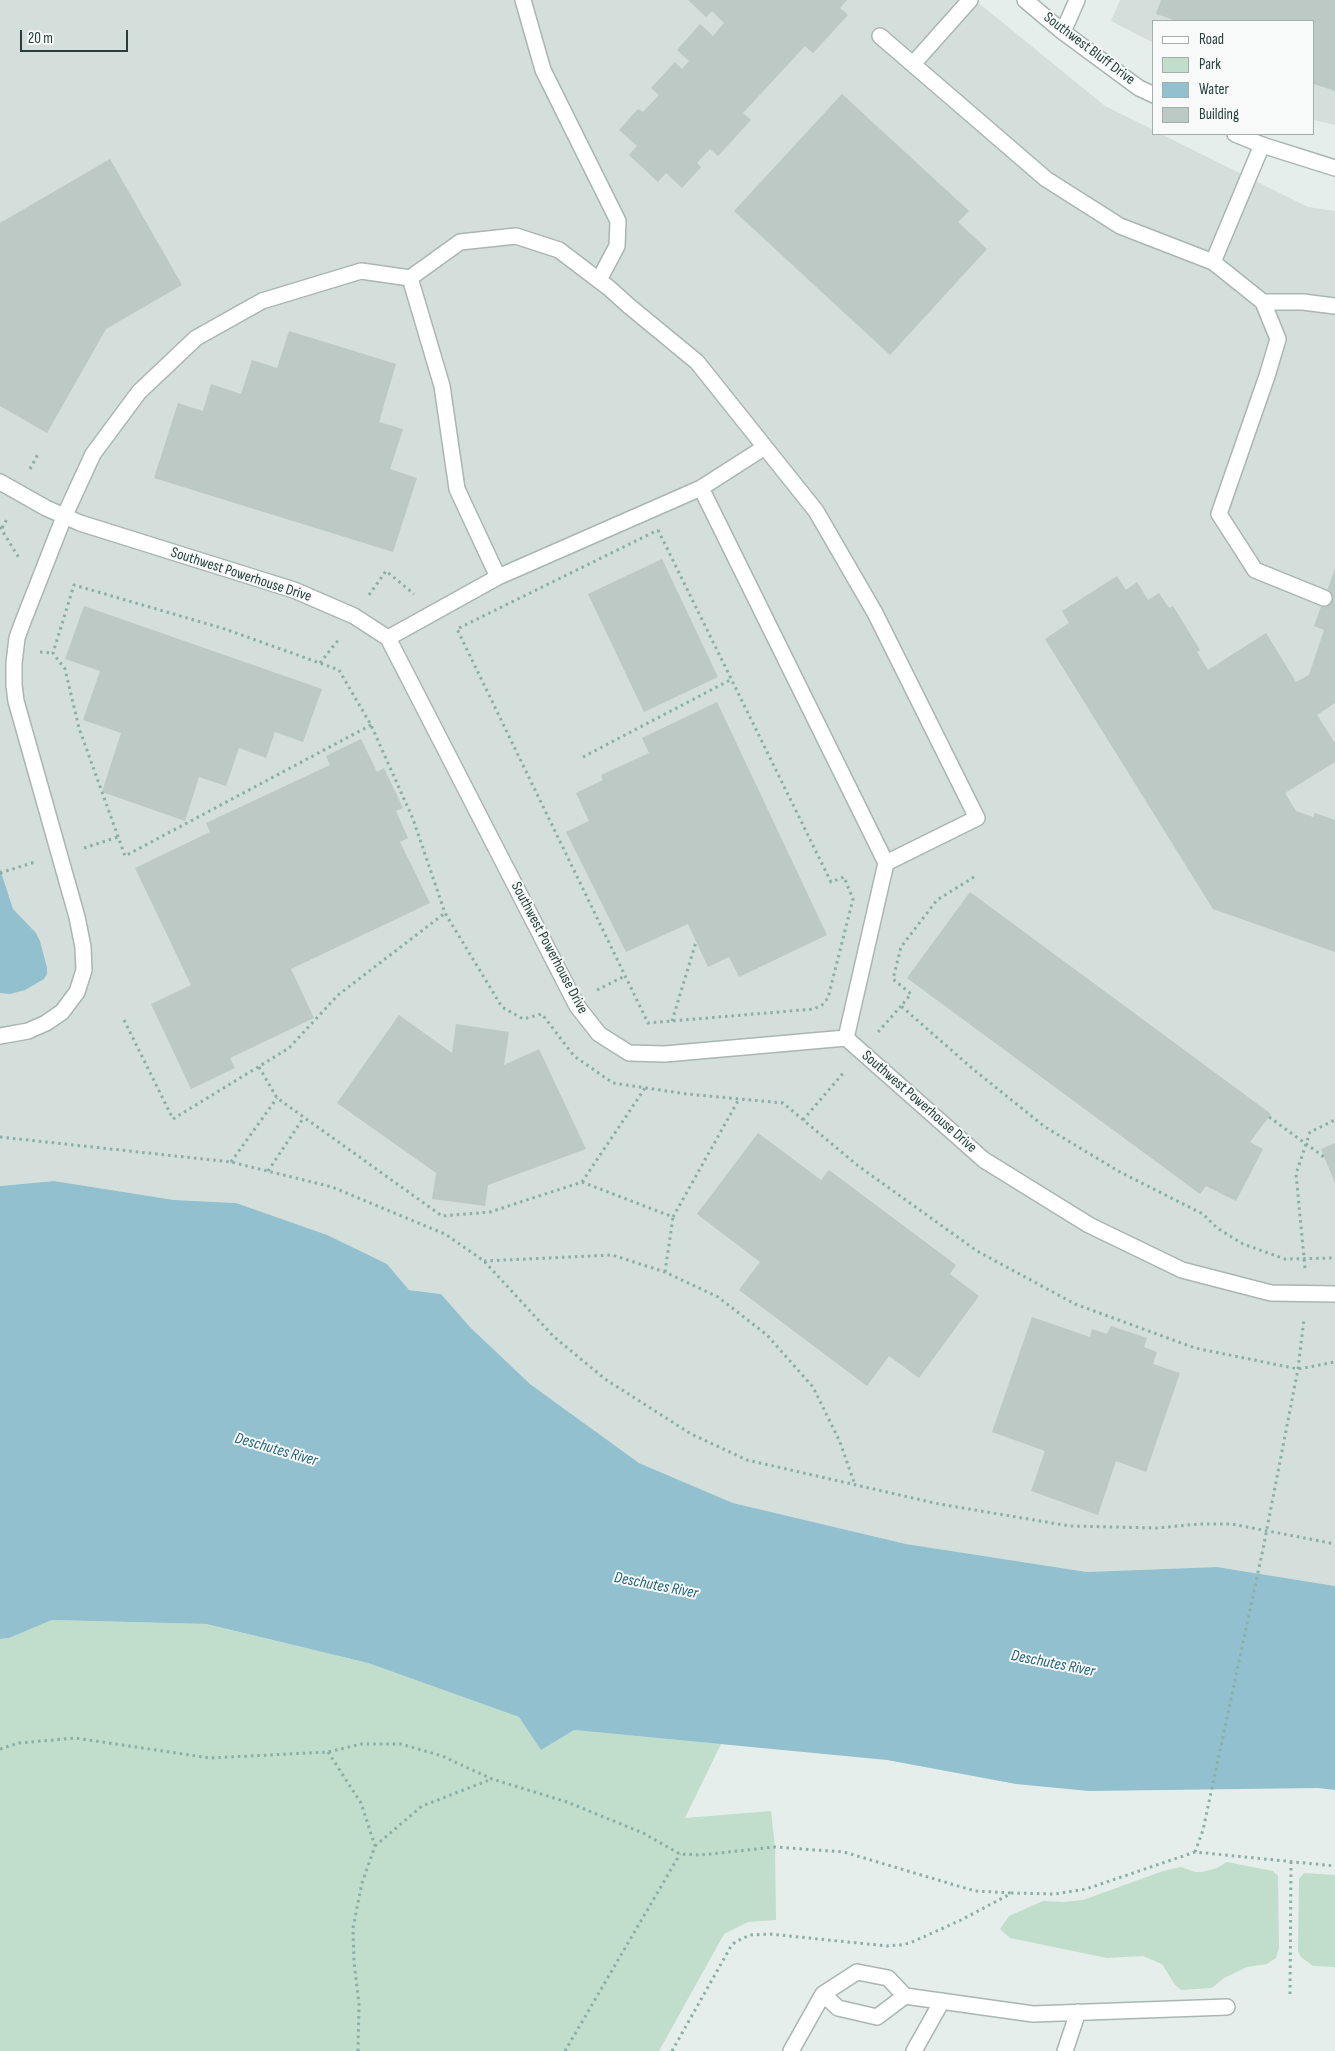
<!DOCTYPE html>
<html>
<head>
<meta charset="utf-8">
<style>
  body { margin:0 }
  #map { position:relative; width:1335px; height:2051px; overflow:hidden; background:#e6eeeb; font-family:"Sofia Sans Condensed",sans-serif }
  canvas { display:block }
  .legend { position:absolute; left:1152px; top:20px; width:162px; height:115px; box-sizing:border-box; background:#f7faf9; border:1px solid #a3afad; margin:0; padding:6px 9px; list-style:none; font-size:15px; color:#263f3b }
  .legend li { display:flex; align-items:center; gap:10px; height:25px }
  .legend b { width:25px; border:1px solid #a3afad }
  .scale { position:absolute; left:20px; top:30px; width:108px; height:22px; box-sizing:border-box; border:2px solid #263f3b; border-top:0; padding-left:6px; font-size:15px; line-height:18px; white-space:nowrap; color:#263f3b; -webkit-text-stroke:4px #f7faf9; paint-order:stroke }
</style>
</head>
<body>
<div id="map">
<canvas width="1335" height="2051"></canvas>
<ul class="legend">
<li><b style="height:6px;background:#fff"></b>Road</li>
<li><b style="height:14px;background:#c1ddcb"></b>Park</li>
<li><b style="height:14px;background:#93c0ce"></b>Water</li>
<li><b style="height:14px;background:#bcc9c5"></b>Building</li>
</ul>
<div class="scale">20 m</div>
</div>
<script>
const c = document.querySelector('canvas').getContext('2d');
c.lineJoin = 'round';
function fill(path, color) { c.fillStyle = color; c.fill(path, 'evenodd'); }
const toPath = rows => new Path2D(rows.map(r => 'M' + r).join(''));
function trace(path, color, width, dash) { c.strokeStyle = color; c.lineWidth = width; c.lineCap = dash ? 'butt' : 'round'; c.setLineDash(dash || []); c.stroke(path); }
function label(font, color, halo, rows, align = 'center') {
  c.font = font + ' "Sofia Sans Condensed",sans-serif'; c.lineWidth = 4; c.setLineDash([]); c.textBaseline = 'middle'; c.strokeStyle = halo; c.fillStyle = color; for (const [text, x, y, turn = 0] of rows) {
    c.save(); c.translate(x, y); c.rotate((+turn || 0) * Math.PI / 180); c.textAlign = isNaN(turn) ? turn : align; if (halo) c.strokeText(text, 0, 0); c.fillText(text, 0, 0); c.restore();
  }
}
fill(toPath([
  [0,0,975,0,1105,106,1154,130,1154,134,1161,134,1308,207,1335,211,1335,1586,1217,1567,1087,1572,906,1544,733,1503,639,1463,530,1384,470,1327,441,1294,409,1290,387,1264,236,1203,174,1200,54,1181,0,1186],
  [1120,0,1335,0,1335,125,1314,120,1314,21,1154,21,1154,43,1111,21]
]), '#d4deda');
fill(toPath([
  [52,1620,205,1624,368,1663,519,1717,541,1749,574,1730,721,1744,685,1818,771,1811,775,1847,776,1920,748,1922,724,1934,659,2051,0,2051,0,1639,9,1638],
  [1227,1862,1273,1871,1278,1876,1279,1948,1276,1958,1267,1964,1247,1967,1224,1978,1212,1988,1181,1990,1175,1985,1162,1964,1143,1956,1107,1958,1010,1938,1000,1929,1009,1916,1043,1901,1063,1902,1083,1900,1163,1871,1181,1867,1195,1872,1202,1872,1217,1868],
  [1304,1873,1335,1875,1335,1967,1313,1966,1301,1957,1298,1952,1299,1879]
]), '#c1ddcb');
fill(toPath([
  [0,869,13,909,36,933,40,941,47,968,47,974,44,979,25,990,10,994,0,993],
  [54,1181,174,1200,236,1203,327,1235,387,1264,409,1290,441,1294,470,1327,530,1384,639,1463,733,1503,906,1544,1087,1572,1217,1567,1335,1586,1335,1790,1318,1788,1089,1791,1016,1784,887,1760,574,1730,541,1750,519,1717,368,1663,206,1624,52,1620,9,1638,0,1639,0,1186]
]), '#93c0ce');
fill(toPath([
  [688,0,847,0,840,8,848,15,813,53,805,46,743,113,751,120,718,156,710,149,697,163,701,167,682,188,666,173,658,182,629,155,637,146,619,130,638,109,643,112,659,95,651,88,675,62,682,69,689,61,677,50,700,24,713,36,724,23,712,11,706,17],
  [1161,0,1335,0,1335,91,1314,84,1314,21,1177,21,1156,14],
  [842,94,969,211,958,222,987,249,890,355,734,211],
  [110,159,182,285,106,329,47,433,0,406,0,223],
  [289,331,396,364,379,422,403,429,390,469,417,478,393,552,154,478,178,403,203,411,211,384,241,394,252,360,277,368],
  [662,559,718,677,644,712,588,594],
  [1335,569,1335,703,1317,715,1335,743,1335,762,1285,793,1296,811,1313,817,1315,813,1335,820,1335,952,1213,909,1045,639,1069,623,1062,611,1117,576,1126,590,1137,582,1148,600,1159,593,1169,608,1173,606,1200,650,1197,652,1208,670,1266,633,1296,682,1309,675,1324,630,1314,626],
  [84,606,322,689,303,742,275,732,266,758,239,748,226,786,199,777,185,821,102,792,121,733,83,720,100,671,65,659],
  [717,702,827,935,739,977,729,957,708,967,688,924,626,952,566,832,589,821,576,793,603,780,601,775,649,753,642,738],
  [361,739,377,772,384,768,403,808,396,811,408,838,400,842,430,903,291,969,314,1018,230,1058,235,1068,191,1089,151,1004,191,985,135,868,210,832,206,823,330,765,326,756],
  [970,892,1271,1114,1250,1142,1263,1149,1236,1201,1206,1186,1200,1194,907,978],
  [399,1015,452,1053,456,1024,509,1032,504,1065,539,1049,586,1149,488,1185,485,1206,432,1199,436,1173,337,1103],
  [758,1133,821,1180,829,1170,956,1265,950,1274,979,1296,919,1378,889,1356,867,1386,739,1290,760,1262,697,1214],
  [1335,1143,1335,1183,1321,1149],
  [1032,1317,1090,1337,1092,1329,1107,1334,1111,1326,1147,1338,1144,1347,1157,1352,1153,1364,1180,1373,1146,1472,1116,1461,1098,1515,1031,1491,1045,1451,992,1432]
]), '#bcc9c5');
const lane = toPath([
  [523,0,543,70,618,221,617,246,599,280],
  [880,36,1046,179,1120,226,1213,262,1263,302,1278,339,1267,376,1219,514,1255,570,1324,598],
  [913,64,970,0],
  [1213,262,1262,145],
  [410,278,442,386,457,489,498,577],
  [1263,302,1303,302,1335,306],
  [701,488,765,447],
  [388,638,498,577,701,488,886,863,846,1038],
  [0,1036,28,1031,46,1023,62,1012,77,992,84,970,83,947,77,917,16,701,14,685,14,663,17,638,22,624,64,517,93,454,139,392,196,338,262,301,361,271,410,278,460,242,516,236,559,250,609,288,629,306,697,362,816,511,875,613,977,818,886,863],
  [823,1994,838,2008,877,2017,905,1996],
  [791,2051,823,1994,857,1972,888,1978,905,1996,1033,2014,1227,2007],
  [914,2051,942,2001],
  [1065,2051,1078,2012]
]);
const street = toPath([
  [1025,0,1063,32,1139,88,1154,95],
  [1063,32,1077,0],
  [1235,134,1262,145,1335,168],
  [0,482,46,508,80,523,294,590,354,616,388,638,577,1006,599,1034,629,1053,665,1054,846,1038,984,1160,1089,1225,1182,1270,1271,1293,1335,1294]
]);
trace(lane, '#a9b6b3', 18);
trace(street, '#a9b6b3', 18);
trace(toPath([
  [30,469,39,452],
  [0,527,19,558],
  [2,528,7,519],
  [658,530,831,882,844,877,853,899,828,998,822,1005,814,1009,648,1023,457,629,658,530],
  [369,595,386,571,414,594],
  [40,652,53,653],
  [320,663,339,639],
  [371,725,125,856,79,728,65,669,53,653,74,585,225,629,339,670,371,725,413,819,445,913,502,1007,523,1019,542,1014,574,1056,613,1083,687,1094,783,1103,857,1165,977,1251,1075,1304,1195,1348,1298,1369,1335,1362],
  [583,757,732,679],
  [84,848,118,837],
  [0,873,35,862],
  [974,877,937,900,901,947,893,979,911,994,901,1006,973,1069,1045,1127,1120,1172,1203,1214,1217,1228,1243,1244,1285,1259,1335,1258],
  [597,990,625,976],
  [124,1020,173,1119,289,1048,338,995,445,913],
  [672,1021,696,942],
  [878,1032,901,1006],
  [259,1067,277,1098,442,1216,490,1212,582,1182,645,1088],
  [803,1120,845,1071],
  [0,1137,231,1162,332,1187,445,1234,484,1261,553,1336,605,1379,691,1434,747,1460,939,1504,1070,1526,1157,1528,1199,1524,1232,1524,1335,1544],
  [231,1162,277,1098],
  [268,1171,304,1117],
  [582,1182,673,1217,739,1099],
  [484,1261,612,1255,665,1272,718,1297,767,1335,813,1387,840,1442,855,1485],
  [1305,1268,1296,1174,1310,1132,1335,1120],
  [665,1272,673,1217],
  [0,1749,19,1743,75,1738,210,1758,328,1752,361,1744,401,1744,442,1756,492,1779,567,1802,643,1833,680,1854,701,1855,775,1847,844,1852,975,1891,1012,1893],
  [328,1752,361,1803,375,1846,362,1883,353,1928,354,1962,359,2004,358,2051],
  [375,1846,422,1806,492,1779],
  [1195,1852,1203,1830,1263,1549,1298,1369,1304,1319],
  [1290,1994,1291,1861],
  [565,2051,680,1854],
  [672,2051,730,1948,735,1942,750,1935,770,1934,887,1946,900,1945,910,1943,961,1920,1012,1893,1055,1894,1086,1889,1195,1852,1335,1866]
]), '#89afa7', 3, [2.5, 4]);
trace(lane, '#fff', 15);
trace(street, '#fff', 15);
trace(toPath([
  [1269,1117,1324,1157]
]), '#89afa7', 3, [2.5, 4]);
label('15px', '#263f3b', '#f7faf9', [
  ["Southwest Bluff Drive",1089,49,37],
  ["Southwest Powerhouse Drive",241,575,18],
  ["Southwest Powerhouse Drive",549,948,62],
  ["Southwest Powerhouse Drive",919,1102,41]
]);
label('italic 16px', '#246278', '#f7faf9', [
  ["Deschutes River",276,1450,16],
  ["Deschutes River",656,1586,11],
  ["Deschutes River",1053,1664,11]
]);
</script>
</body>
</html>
